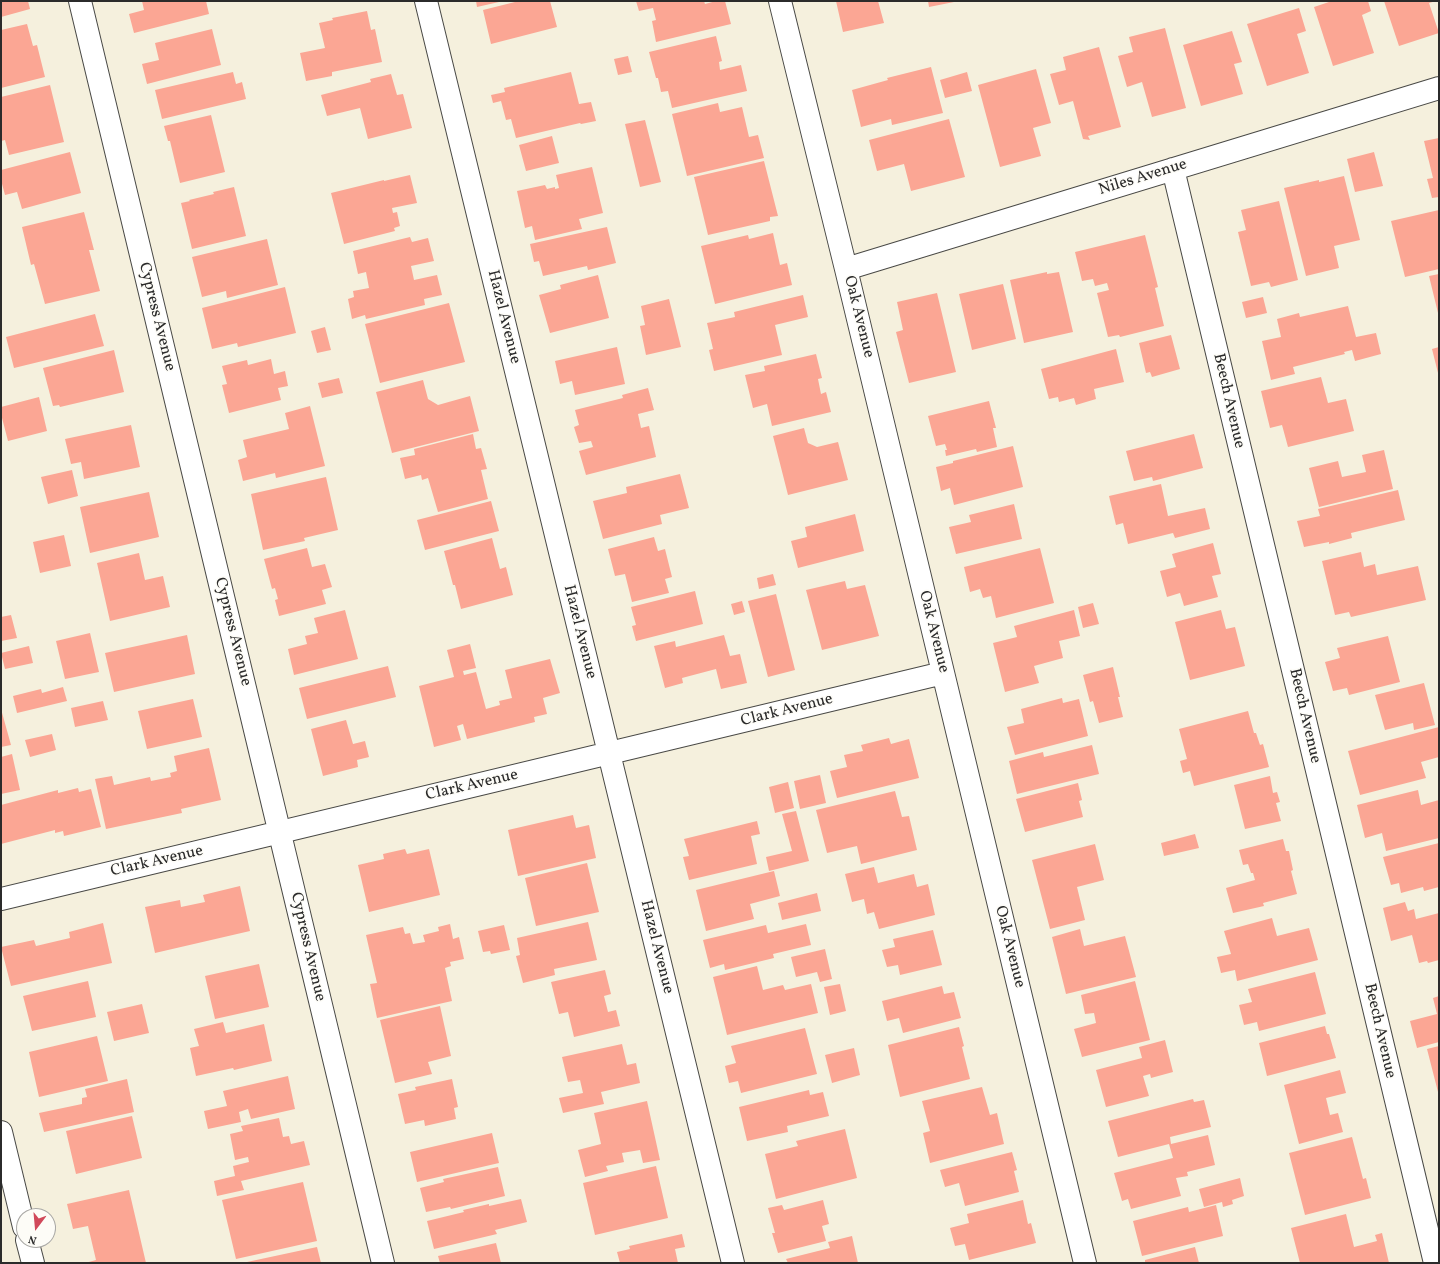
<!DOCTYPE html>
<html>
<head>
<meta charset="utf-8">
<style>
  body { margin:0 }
  #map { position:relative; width:1440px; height:1264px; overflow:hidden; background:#f5f0dd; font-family:Vollkorn,serif }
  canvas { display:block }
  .frame { position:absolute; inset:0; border:2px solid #2b2b2b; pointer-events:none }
  .north { position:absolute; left:16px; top:1208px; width:40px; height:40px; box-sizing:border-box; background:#fdfcf7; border:1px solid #a9a8a5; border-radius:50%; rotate:196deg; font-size:11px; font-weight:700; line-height:16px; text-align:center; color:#2b2b2b }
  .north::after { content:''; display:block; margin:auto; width:14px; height:18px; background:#d1495b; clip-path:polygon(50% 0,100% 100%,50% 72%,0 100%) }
</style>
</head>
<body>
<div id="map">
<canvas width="1440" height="1264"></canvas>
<div class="frame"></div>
<div class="north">N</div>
</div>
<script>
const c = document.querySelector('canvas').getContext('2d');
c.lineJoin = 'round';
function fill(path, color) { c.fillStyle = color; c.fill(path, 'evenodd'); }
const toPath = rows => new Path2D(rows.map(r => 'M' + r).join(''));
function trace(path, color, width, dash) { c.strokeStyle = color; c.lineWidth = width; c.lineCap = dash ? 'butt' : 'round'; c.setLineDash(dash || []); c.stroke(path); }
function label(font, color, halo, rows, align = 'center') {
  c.font = font + ' Vollkorn,serif'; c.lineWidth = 3; c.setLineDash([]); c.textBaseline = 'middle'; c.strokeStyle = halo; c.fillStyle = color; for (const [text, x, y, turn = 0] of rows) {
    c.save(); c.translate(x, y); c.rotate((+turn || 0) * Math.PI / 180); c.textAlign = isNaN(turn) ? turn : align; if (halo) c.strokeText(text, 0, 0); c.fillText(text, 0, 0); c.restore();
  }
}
fill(toPath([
  [1,1,28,1,30,9,1,17],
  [142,1,206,1,209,14,134,33,129,14,144,10],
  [476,1,499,1,499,2,477,7],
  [519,1,550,1,557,27,491,44,483,10],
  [636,1,704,1,705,4,716,1,725,1,731,24,656,42,652,21,656,20,653,8,639,11],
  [836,1,878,1,884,23,843,32],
  [928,1,954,1,954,2,929,7],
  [1332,1,1368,1,1371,11,1362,15,1374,53,1333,66,1314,7],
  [1384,1,1436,1,1429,3,1439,33,1399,46],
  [1299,8,1306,31,1297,34,1309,73,1267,86,1247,24],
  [367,11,371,30,375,29,382,62,332,72,332,76,306,81,300,53,325,48,319,23,333,20,332,18],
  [27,24,33,46,37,45,45,77,1,88,1,30],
  [1165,28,1186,108,1152,117,1142,82,1127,87,1118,56,1133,52,1129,37],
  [212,29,221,65,147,84,142,64,159,60,155,43],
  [1232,31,1242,62,1234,64,1243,94,1201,106,1183,45],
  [716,36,722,61,719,62,720,70,741,65,747,91,672,108,668,91,661,92,658,78,656,78,649,52],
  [1099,47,1121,127,1088,136,1090,140,1083,139,1073,101,1059,105,1050,74,1066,70,1063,57],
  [628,56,632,72,618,75,614,59],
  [931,67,943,113,892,125,891,119,861,127,852,90,888,80,887,78],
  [1036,69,1051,123,1033,128,1041,156,1000,167,978,85],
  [233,72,236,84,242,82,246,99,162,119,155,90],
  [571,72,579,104,591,102,596,121,581,124,580,123,516,138,511,119,506,120,501,101,493,103,491,95,505,92,504,88],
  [967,72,972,91,945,98,940,80],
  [391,74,397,95,403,94,412,128,368,139,360,108,327,116,321,95,371,82,370,79],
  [50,85,64,142,9,155,5,140,1,141,1,97],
  [718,103,720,112,742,107,749,137,758,135,764,158,687,176,672,114],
  [211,115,225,172,180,183,170,141,168,141,164,126],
  [949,119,965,177,911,191,904,164,877,171,869,140],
  [645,120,661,182,640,187,625,124],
  [552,136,559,163,526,171,519,145],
  [1439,138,1439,197,1432,198,1427,179,1433,178,1424,141],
  [70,152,81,193,22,209,17,192,5,195,1,180,1,170],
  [1374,152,1383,186,1355,192,1347,159],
  [764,161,778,216,770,217,770,221,708,235,694,177],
  [592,167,603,213,579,219,582,229,535,240,532,226,525,228,517,191,545,185,547,189,555,187,555,189,559,188,556,175],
  [410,175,417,203,392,208,393,213,397,212,400,226,394,228,395,231,344,244,331,193,384,180,384,181],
  [1344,176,1360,240,1334,246,1339,268,1306,276,1284,188,1319,180,1319,182],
  [234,187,246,236,192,249,181,203,190,201,189,200,214,194,213,192],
  [1279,201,1298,280,1271,287,1269,282,1251,286,1238,232,1246,230,1241,210],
  [1439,210,1439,269,1405,277,1391,221],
  [84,212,94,250,89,250,100,291,45,304,34,264,31,265,22,227],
  [607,227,616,263,588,270,587,266,543,276,539,261,534,262,530,244],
  [773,233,780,265,787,263,792,285,715,304,701,246,748,235,749,239],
  [1145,235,1158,287,1155,288,1164,326,1120,337,1119,335,1108,337,1097,293,1109,290,1107,283,1095,286,1093,279,1082,281,1075,252],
  [410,237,412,242,428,238,434,261,411,266,414,280,437,275,442,295,424,299,425,305,366,319,365,315,352,319,348,299,354,297,353,291,369,288,366,272,358,274,353,251],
  [267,239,278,285,227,298,226,291,202,297,192,257],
  [1047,272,1047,274,1059,272,1073,332,1024,343,1010,280],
  [1439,274,1439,313,1438,313,1429,276],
  [598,275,609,318,550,333,539,295,561,289,560,285],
  [1003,284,1016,339,972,350,959,294],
  [285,287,296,333,238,347,237,343,212,349,202,308],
  [937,293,956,372,909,383,896,332,903,330,897,302],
  [803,295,808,317,775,325,782,355,714,371,709,350,713,349,707,323,735,317,734,312],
  [1263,297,1267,313,1246,318,1242,302],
  [669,299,681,347,646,355,640,326,645,325,641,306],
  [449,303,465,362,380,383,365,324],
  [1348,306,1356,337,1376,333,1381,354,1355,361,1352,350,1344,352,1345,354,1293,367,1295,374,1271,380,1262,341,1281,337,1277,319,1299,313,1300,317],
  [95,314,104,346,14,368,6,337],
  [325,327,331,350,317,353,311,331],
  [1171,335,1180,369,1152,377,1150,372,1146,373,1139,343],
  [617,347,625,384,575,395,572,381,560,384,555,361],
  [1439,347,1439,373,1438,373,1432,349],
  [1116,349,1124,382,1094,389,1096,399,1076,405,1074,398,1059,402,1058,397,1049,399,1041,369],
  [114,350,124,392,60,407,59,405,53,406,43,368],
  [816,354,822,378,818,379,821,394,826,392,831,412,772,426,767,404,753,408,745,375,765,371,764,366],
  [271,359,274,374,285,371,288,386,278,388,281,400,229,413,222,385,227,384,222,366,247,360,248,365],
  [1321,377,1328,403,1346,399,1354,431,1288,447,1282,425,1270,428,1261,391],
  [339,378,343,393,322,398,318,383],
  [423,380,428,399,438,405,470,396,479,431,392,453,376,392],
  [648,388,654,410,638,414,641,428,649,426,656,457,586,475,579,451,593,447,591,441,579,443,574,427,579,425,575,410,623,398,622,395],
  [39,397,47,431,8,441,1,414,1,407],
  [989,401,996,428,993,428,997,447,977,452,976,449,946,456,945,450,947,450,945,444,936,446,928,416],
  [310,406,325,466,276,478,275,473,243,481,238,460,247,457,243,440,289,429,285,413],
  [131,425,140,467,84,479,81,462,71,464,65,439],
  [804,428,808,443,817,447,838,442,848,480,788,495,773,436],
  [473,434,476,449,481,448,487,469,481,470,488,499,438,512,428,478,422,480,421,475,405,479,400,458,415,455,414,449],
  [1194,434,1203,468,1153,481,1152,477,1134,481,1126,451],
  [1013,446,1023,487,954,505,950,488,941,491,936,467,953,463,953,461],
  [1384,450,1393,489,1319,507,1309,468,1338,461,1342,477,1366,472,1362,455],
  [72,470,78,496,48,504,41,477],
  [680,474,689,508,660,515,662,524,603,539,593,501,627,493,626,487],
  [326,477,338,530,304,538,305,541,263,550,251,494],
  [1161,484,1168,516,1205,508,1210,529,1175,538,1173,533,1128,544,1123,523,1116,525,1109,496],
  [1398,490,1405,520,1351,533,1352,538,1329,544,1329,542,1304,547,1297,521,1320,516,1318,509],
  [149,492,159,537,90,553,80,507],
  [491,501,499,531,425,550,417,520],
  [1014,504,1022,539,956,554,949,527,971,522,969,515],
  [855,514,864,551,798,568,791,541,807,537,805,527],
  [64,535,71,566,40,573,33,542],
  [654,537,658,551,665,549,672,577,665,579,669,593,632,602,625,574,615,576,608,549],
  [492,538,500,569,506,567,513,595,461,609,455,585,453,585,444,551],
  [1213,543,1221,574,1212,576,1218,597,1184,606,1180,593,1167,597,1160,571,1176,567,1172,554],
  [307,548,312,567,325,564,332,587,322,590,326,604,279,616,275,600,278,599,275,588,272,589,264,559],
  [1040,548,1054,603,996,618,991,596,983,598,980,589,970,592,964,567],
  [1361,552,1364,567,1375,564,1377,575,1418,566,1426,600,1351,617,1349,612,1335,615,1322,561],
  [139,553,145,580,163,576,170,607,110,621,97,563],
  [773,574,776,585,759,589,757,578],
  [845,581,847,589,865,585,879,636,822,650,806,590],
  [695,591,703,624,636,641,632,626,636,625,631,607],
  [776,594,795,670,768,677,748,601],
  [742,601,745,612,734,615,731,604],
  [1093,603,1099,624,1083,628,1078,607],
  [345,610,358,659,294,675,288,649,307,644,305,636,318,633,314,618],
  [1074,610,1080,636,1059,641,1063,658,1034,666,1039,683,1005,692,993,643,1017,637,1014,626],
  [1221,610,1226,629,1235,627,1245,666,1190,680,1175,622],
  [11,615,17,638,1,641,1,617],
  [90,633,99,672,65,679,56,641],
  [187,635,195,674,114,692,105,653],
  [724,635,730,656,740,654,747,683,721,689,716,669,682,678,683,683,665,688,654,646,675,641,676,647],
  [1388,636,1400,682,1349,695,1347,688,1333,691,1325,662,1340,658,1337,648],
  [470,644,476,668,463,671,464,675,476,672,486,709,500,705,499,701,512,698,505,670,550,659,560,693,543,698,547,714,534,717,535,722,467,739,463,724,457,726,461,740,434,747,419,686,454,677,447,650],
  [29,646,33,663,5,669,1,653],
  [388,666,396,697,307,719,299,688],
  [1113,667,1120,697,1118,697,1123,717,1099,723,1093,701,1090,702,1083,675],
  [1424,683,1435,725,1414,730,1413,723,1385,730,1375,695],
  [63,687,67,701,17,713,13,696,41,689,42,693],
  [1062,698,1063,703,1079,699,1088,736,1015,755,1007,727,1024,723,1021,709],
  [193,699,202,737,147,749,138,711],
  [103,701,108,720,75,727,71,708],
  [1,709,11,745,1,747],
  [1248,711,1254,733,1256,733,1260,745,1263,744,1269,767,1194,786,1190,771,1183,773,1180,761,1187,759,1179,729],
  [346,720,353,744,365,741,369,757,357,760,358,767,323,776,311,729],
  [1439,727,1439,757,1421,762,1426,778,1360,795,1348,751],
  [52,734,56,750,30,757,25,740],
  [889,738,891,744,909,739,919,778,837,798,830,771,847,767,844,755,863,751,861,745],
  [1092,745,1099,774,1017,794,1009,761,1043,752,1044,757],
  [209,748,221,800,181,809,182,813,106,829,95,779,112,776,114,785,150,777,151,781,171,777,170,773,177,771,174,756],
  [12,754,20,790,1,794,1,757],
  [820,775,826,803,800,809,794,781],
  [1270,776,1273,793,1277,792,1280,802,1276,803,1281,821,1245,829,1234,785],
  [788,782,794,808,775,813,769,787],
  [1078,783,1082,800,1079,801,1083,817,1025,832,1016,799],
  [78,788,79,792,91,789,101,827,64,836,63,831,55,833,55,830,1,844,1,805,58,790,58,793],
  [1418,790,1421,805,1439,800,1439,838,1386,851,1382,833,1365,838,1357,805],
  [895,791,902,817,909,816,917,850,861,864,857,846,827,853,816,810],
  [796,811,809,861,769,871,766,857,792,851,782,814],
  [573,815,576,828,589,825,596,858,518,876,508,830],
  [757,821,760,834,751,836,757,864,689,880,683,857,689,856,684,839],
  [1195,834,1199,848,1164,856,1161,843],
  [1283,839,1286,851,1289,851,1293,870,1291,871,1297,894,1263,903,1264,906,1233,913,1226,888,1255,880,1253,873,1251,873,1248,864,1243,865,1239,850],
  [1439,843,1439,887,1424,891,1423,887,1401,893,1399,883,1391,885,1383,857],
  [1095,844,1104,880,1077,887,1085,920,1050,929,1032,860],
  [405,849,407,854,429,849,440,895,369,912,358,865,384,859,383,854],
  [587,863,599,912,536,926,525,878],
  [874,867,878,883,914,874,917,887,928,884,935,915,879,929,874,912,867,914,864,899,852,902,845,874],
  [774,871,780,896,750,904,754,919,706,931,696,890],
  [240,886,250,931,155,953,145,907,180,900,181,907,205,902,203,895],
  [817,893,821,911,782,920,778,903],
  [1405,902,1408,911,1414,909,1416,919,1439,913,1439,960,1428,963,1427,961,1419,963,1412,935,1391,941,1383,908],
  [1272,918,1277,936,1309,928,1318,960,1237,981,1235,970,1221,973,1217,957,1231,954,1224,931],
  [588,922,597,960,554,969,555,975,523,983,516,956,520,955,517,938],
  [103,923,112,963,11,986,1,947,34,940,36,946,70,938,69,932],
  [450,924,453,939,459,937,464,959,450,962,451,966,445,968,452,1001,377,1018,370,984,377,983,366,935,403,927,405,934,410,933,413,944,425,942,423,935,439,931,438,927],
  [806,924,811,945,773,954,774,958,725,970,724,964,710,968,703,940,766,925,768,933],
  [504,925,510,950,491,954,490,951,483,952,478,931],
  [1080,929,1084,946,1125,936,1136,977,1066,994,1052,937],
  [933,930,942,965,900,975,898,965,887,967,882,950,895,947,893,939],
  [825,949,832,979,820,982,817,972,796,977,791,957],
  [259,964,269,1007,215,1019,205,976],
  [757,966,763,990,783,985,785,990,811,984,818,1013,727,1035,713,977],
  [605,970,611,994,604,996,608,1012,616,1010,620,1026,574,1037,568,1012,559,1014,551,982],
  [1315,972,1326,1014,1259,1031,1257,1022,1244,1025,1239,1005,1252,1002,1248,989],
  [88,981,96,1017,32,1031,23,996],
  [1135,981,1150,1040,1082,1057,1074,1029,1096,1023,1094,1013,1085,1014,1081,995],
  [840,984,846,1011,830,1015,824,987],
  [942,986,944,994,954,992,961,1018,903,1033,899,1018,887,1021,882,1001],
  [1439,996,1439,1042,1417,1048,1410,1021,1437,1014,1433,998],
  [142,1004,149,1033,114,1041,107,1012],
  [440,1006,451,1056,428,1062,432,1074,395,1083,380,1020],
  [223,1022,226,1033,264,1024,272,1061,234,1070,233,1068,196,1076,190,1048,199,1046,194,1029],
  [1325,1026,1327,1034,1329,1034,1336,1058,1267,1076,1259,1043],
  [959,1027,964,1046,962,1047,970,1079,900,1097,888,1045],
  [805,1028,817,1074,741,1093,738,1081,729,1083,725,1066,736,1063,731,1046],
  [97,1036,108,1081,39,1097,29,1052],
  [1165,1040,1173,1072,1151,1078,1150,1074,1143,1076,1149,1096,1106,1107,1096,1070,1142,1058,1139,1047],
  [622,1044,627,1065,636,1063,640,1083,601,1092,604,1104,563,1113,559,1098,583,1093,580,1080,568,1082,562,1057],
  [1439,1046,1439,1092,1438,1092,1427,1049],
  [854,1048,860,1075,832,1083,825,1055],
  [1340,1070,1346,1093,1326,1098,1330,1115,1338,1113,1343,1132,1299,1144,1284,1085],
  [288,1076,295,1109,251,1119,248,1109,239,1112,241,1122,208,1129,204,1111,227,1106,223,1091],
  [127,1079,134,1112,44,1132,39,1113,82,1104,82,1098,87,1097,85,1089],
  [452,1079,458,1107,454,1108,456,1119,425,1126,424,1120,405,1124,398,1094,416,1090,415,1087],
  [982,1087,990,1115,997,1113,1004,1144,930,1163,923,1133,930,1131,922,1101],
  [809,1090,810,1095,823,1092,829,1116,787,1126,788,1132,747,1141,739,1107],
  [1193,1099,1194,1102,1204,1100,1211,1127,1170,1137,1171,1144,1208,1135,1215,1165,1187,1172,1188,1176,1176,1178,1181,1196,1131,1209,1128,1199,1122,1201,1114,1173,1173,1158,1169,1144,1118,1157,1108,1121],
  [647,1101,660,1160,643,1163,640,1150,622,1153,624,1162,606,1166,608,1171,585,1177,578,1150,601,1144,594,1113],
  [132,1116,142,1158,76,1174,66,1131],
  [279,1118,283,1137,289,1136,291,1144,304,1141,310,1165,241,1181,244,1190,217,1196,214,1181,235,1176,233,1166,249,1162,248,1157,235,1160,230,1134,243,1131,241,1126],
  [845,1129,857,1178,776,1199,765,1154,798,1146,796,1141],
  [492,1133,499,1163,417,1182,410,1152],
  [1352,1137,1363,1179,1366,1178,1371,1198,1305,1215,1289,1153],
  [1012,1152,1017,1170,1014,1171,1019,1192,965,1206,959,1183,945,1187,940,1170],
  [656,1166,668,1218,595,1235,583,1183],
  [498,1167,505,1196,451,1209,450,1207,426,1212,420,1188,444,1182,443,1179],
  [1240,1178,1244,1196,1232,1200,1233,1204,1223,1207,1222,1202,1204,1207,1199,1189],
  [303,1182,317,1241,236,1259,222,1200],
  [129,1190,146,1263,85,1263,96,1260,88,1226,73,1229,67,1204],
  [521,1199,527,1222,495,1230,497,1234,434,1249,427,1221,464,1212,463,1210,489,1204,489,1206],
  [823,1200,829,1224,822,1226,826,1241,778,1253,772,1233,775,1233,768,1208,782,1205,784,1210],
  [1023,1200,1028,1224,1031,1223,1036,1243,969,1260,965,1244,955,1246,950,1228,969,1223,967,1214],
  [1216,1205,1223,1236,1142,1256,1133,1221,1188,1207,1189,1212],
  [1346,1214,1354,1247,1377,1241,1375,1235,1382,1233,1389,1263,1300,1263,1291,1228],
  [682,1234,685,1247,675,1249,678,1263,620,1263,617,1252,630,1249,629,1246],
  [852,1236,858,1263,788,1263,786,1259,830,1248,828,1242],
  [496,1243,501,1263,440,1263,438,1256],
  [317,1247,321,1263,247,1263,247,1262],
  [1195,1247,1199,1263,1145,1263,1145,1260]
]), '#fba694');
const minor = toPath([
  [80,1,383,1263],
  [426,1,733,1263],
  [780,1,846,269,1085,1263],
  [1173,169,1435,1263],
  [846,269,1439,88],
  [1,899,943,673],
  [1,1132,24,1227],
  [27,1240,33,1263]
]);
trace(minor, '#494946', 24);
trace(minor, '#fff', 22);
label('16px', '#2b2b2b', '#fdfcf7', [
  ["Niles Avenue",1143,178,-17],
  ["Cypress Avenue",156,317,76],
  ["Hazel Avenue",503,317,76],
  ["Oak Avenue",858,317,76],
  ["Beech Avenue",1228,401,77],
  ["Cypress Avenue",232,632,76],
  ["Hazel Avenue",579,632,76],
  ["Oak Avenue",933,632,76],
  ["Clark Avenue",787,711,-14],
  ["Beech Avenue",1304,716,77],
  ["Clark Avenue",472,786,-13],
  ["Clark Avenue",157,862,-13],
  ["Cypress Avenue",307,947,77],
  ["Hazel Avenue",656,947,76],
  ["Oak Avenue",1009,947,76],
  ["Beech Avenue",1379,1031,77]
]);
</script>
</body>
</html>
